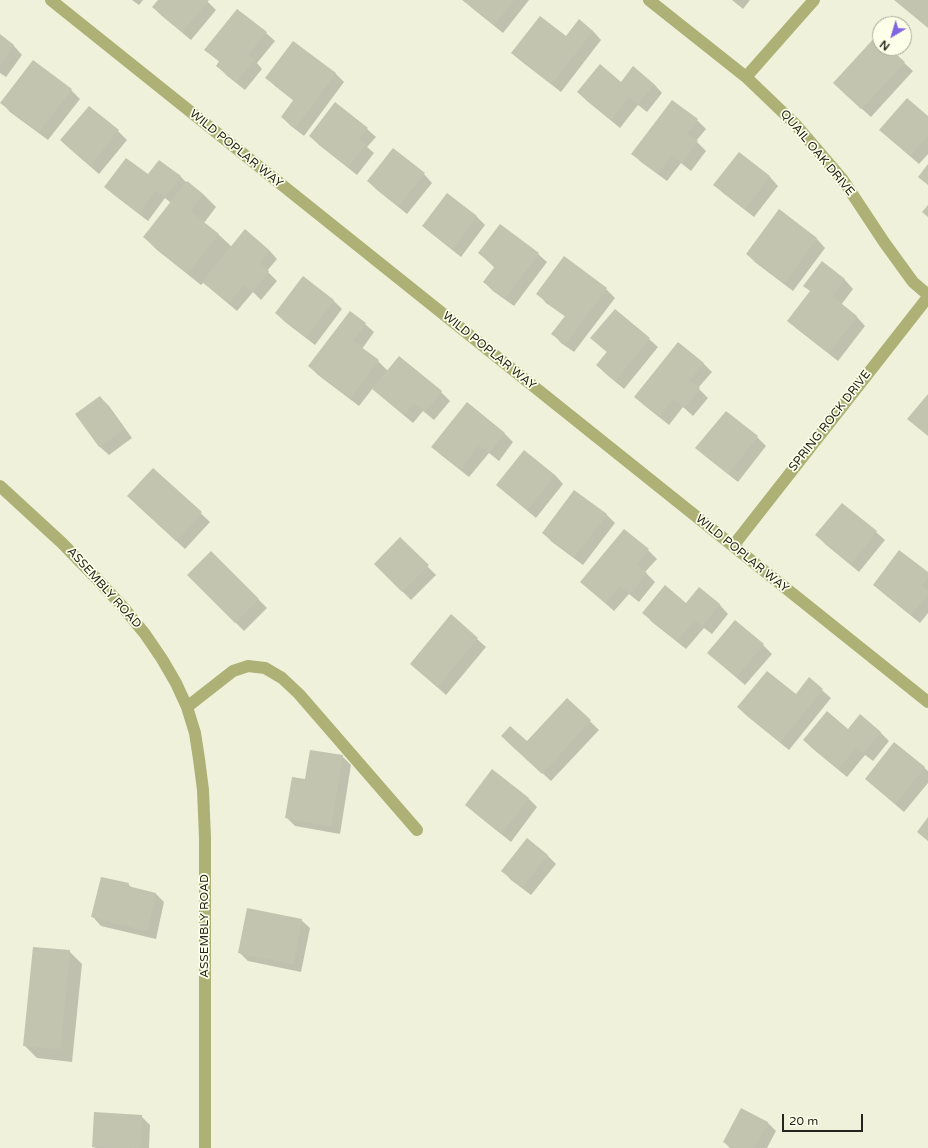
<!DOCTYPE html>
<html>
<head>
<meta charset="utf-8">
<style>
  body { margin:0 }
  #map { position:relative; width:928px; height:1148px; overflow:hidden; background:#f0f1db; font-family:"Varela Round",sans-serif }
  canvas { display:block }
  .north { position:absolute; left:872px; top:16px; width:40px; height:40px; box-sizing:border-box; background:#fdffe8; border:1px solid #a7a897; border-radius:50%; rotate:218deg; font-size:11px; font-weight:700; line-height:16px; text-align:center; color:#25251d }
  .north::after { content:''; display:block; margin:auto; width:14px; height:18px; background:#8165e0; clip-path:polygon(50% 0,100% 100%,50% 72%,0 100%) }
  .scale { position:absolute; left:782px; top:1114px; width:81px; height:18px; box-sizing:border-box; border:2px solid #25251d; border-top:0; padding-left:5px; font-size:12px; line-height:14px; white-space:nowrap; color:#25251d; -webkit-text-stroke:3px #fdffe8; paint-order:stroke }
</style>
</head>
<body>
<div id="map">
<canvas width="928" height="1148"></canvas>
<div class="north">N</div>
<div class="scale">20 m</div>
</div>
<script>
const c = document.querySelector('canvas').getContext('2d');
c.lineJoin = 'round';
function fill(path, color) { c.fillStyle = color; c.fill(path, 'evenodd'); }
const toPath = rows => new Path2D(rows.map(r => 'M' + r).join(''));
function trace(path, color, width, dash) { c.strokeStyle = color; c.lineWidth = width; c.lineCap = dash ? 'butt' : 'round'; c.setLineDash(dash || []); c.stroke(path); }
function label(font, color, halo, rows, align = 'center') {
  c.font = font + ' "Varela Round",sans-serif'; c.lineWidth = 3.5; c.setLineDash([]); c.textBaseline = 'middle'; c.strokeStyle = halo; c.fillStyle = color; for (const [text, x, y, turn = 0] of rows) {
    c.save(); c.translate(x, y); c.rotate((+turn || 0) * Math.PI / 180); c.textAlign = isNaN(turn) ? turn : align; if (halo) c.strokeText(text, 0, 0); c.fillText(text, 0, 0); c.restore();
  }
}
fill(toPath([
  [132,0,143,0,139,5],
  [159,0,206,0,216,10,191,40,162,16,153,7],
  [464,0,529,0,503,33,472,8],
  [732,0,750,0,743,9],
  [579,21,593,31,601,40,561,92,521,61,512,53,566,38],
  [266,33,275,41,257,63,262,69,245,90,226,75,218,66,220,62,205,50],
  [0,36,14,46,22,55,6,77,0,73],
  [880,41,880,48,888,48,913,71,871,117,843,92],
  [294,42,336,74,344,82,304,136,291,126,282,117,294,101,275,86,267,78],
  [33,61,71,90,80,99,48,140,10,112,2,103],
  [621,83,654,84,662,93,647,112,638,105,620,128,587,101,578,92],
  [89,107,118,131,127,140,99,174,70,149,61,140],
  [928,117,928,154,919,164,889,138],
  [697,120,706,129,696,141,706,151,691,171,681,163,667,181,641,162,633,154],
  [367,129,376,137,367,147,374,153,357,175,319,145,310,136],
  [739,153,770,177,778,186,754,217,723,193,715,184],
  [424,174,432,183,407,214,377,190,368,181],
  [148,176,180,176,187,183,188,182,203,194,216,207,204,223,218,234,232,247,269,250,277,259,267,271,277,281,261,300,253,292,237,311,212,290,204,282,201,285,157,250,144,237,171,203,165,198,148,221,114,195,105,187],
  [447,194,477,217,485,225,461,257,432,234,423,226],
  [780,210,817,239,825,248,793,291,756,263,747,254],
  [479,253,538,254,547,262,514,306,493,291,484,282,495,268],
  [823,263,845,280,853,289,841,305,857,317,865,326,838,361,797,329,788,321,811,292],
  [606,289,615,298,574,352,561,343,553,334,566,317,546,303,538,294],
  [333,300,342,309,315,345,285,322,276,313],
  [365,324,374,332,362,349,378,361,388,371,399,357,441,392,450,401,434,420,423,411,413,423,382,397,373,388,359,406,318,375,309,366],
  [649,339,658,347,624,389,606,374,597,365,607,352,600,346],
  [703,363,712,372,698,388,708,398,693,416,683,407,669,425,644,405,636,397],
  [100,397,109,406,132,438,109,455,100,447,76,414],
  [467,404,505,434,513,442,499,461,489,453,469,477,441,455,433,447],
  [726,413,757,437,766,446,738,482,705,456,697,448],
  [154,469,210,522,185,549,137,505],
  [555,475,563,484,536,518,506,493,497,485],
  [606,514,615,523,583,565,552,542,543,533],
  [625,530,648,550,657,559,645,572,655,582,639,602,629,594,614,611,581,582],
  [876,532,885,540,859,572,825,544,817,535],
  [400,539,436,575,411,600,375,564],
  [211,552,267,608,244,631,188,575],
  [928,573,928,613,920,623,883,593,874,585],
  [699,588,720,605,728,614,712,634,704,628,686,649,652,622,644,613,686,604],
  [451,616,486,647,446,695,411,664],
  [763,645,772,654,745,685,708,653],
  [809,679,831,698,789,750,747,716,738,707,796,695],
  [568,700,599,730,551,781,511,744,527,743],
  [848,730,880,732,889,741,873,761,865,755,847,777,813,749,804,740],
  [894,743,928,771,928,783,904,812,875,787,866,779],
  [342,756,351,765,340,834,295,826,286,817],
  [493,771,529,799,537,807,511,842,475,813,466,805],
  [547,855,556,864,531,895,511,880,503,871],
  [128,884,132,888,156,894,164,902,156,939,101,926,93,917],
  [301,920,310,928,301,972,248,961,239,952],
  [69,951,82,964,72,1062,37,1058,24,1045],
  [141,1116,150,1125,149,1148,95,1148,93,1146],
  [767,1122,776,1131,767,1148,730,1148,724,1142]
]), '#0003');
fill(toPath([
  [158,0,209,0,182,32,152,7],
  [462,0,514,0,494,25],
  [894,0,928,0,928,28],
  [237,9,267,32,248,54,254,60,236,82,216,66,219,61,204,50],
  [540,16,566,36,579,19,593,31,551,84,511,53],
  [0,34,14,45,0,65],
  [876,36,880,39,880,48,889,48,905,62,861,109,833,83],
  [293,41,336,73,295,128,281,117,294,99,265,78],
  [33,60,72,89,39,132,0,103],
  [600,64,621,82,633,66,654,84,638,104,629,97,611,120,577,92],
  [907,98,928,116,928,135,910,156,879,130],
  [672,100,698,119,687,134,698,141,682,163,672,155,658,173,631,154],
  [335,102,368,128,358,139,366,144,348,167,309,136],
  [89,106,119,130,90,166,60,140],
  [393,148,425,173,398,206,367,181],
  [739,152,770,176,745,209,713,185],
  [126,158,148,174,159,160,181,176,165,197,156,190,139,213,104,187],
  [928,164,928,185,918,177],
  [187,181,203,194,190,211,219,234,187,273,143,237],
  [447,193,477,216,452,249,422,226],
  [928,205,928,217,922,212],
  [779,209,817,238,784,283,746,254],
  [500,224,539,253,505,298,483,282,495,266,478,253],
  [245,229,269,250,259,263,269,271,252,292,244,285,228,303,202,282],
  [564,256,607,288,565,344,551,334,565,316,536,294],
  [822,261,845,279,832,296,857,316,829,353,787,321,810,291,803,286],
  [303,276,334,300,306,337,275,313],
  [615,309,650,338,615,381,596,365,607,352,590,338],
  [350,311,366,323,353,341,379,360,350,398,308,366],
  [678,342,704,363,689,380,700,388,684,408,673,399,659,417,634,397],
  [399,356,442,391,425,412,414,403,404,415,372,389],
  [928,394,928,436,907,419],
  [100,396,124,429,99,447,75,414],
  [467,402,505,433,489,453,479,445,460,469,431,447],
  [726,411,758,436,728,474,695,448],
  [524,450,555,475,527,510,496,485],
  [153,468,202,512,176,541,127,496],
  [574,490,607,514,574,557,542,533],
  [842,503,877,531,850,564,815,535],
  [624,529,649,549,637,564,647,573,630,594,620,586,605,603,580,582],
  [400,537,429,565,402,592,374,564],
  [899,550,928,572,928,577,921,586,928,591,928,594,911,615,873,585],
  [211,551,259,599,235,623,187,575],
  [665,585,686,603,699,587,720,604,702,626,695,620,677,641,642,613],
  [451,614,478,638,437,687,410,664],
  [735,620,764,644,736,677,707,653],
  [767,671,796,694,809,677,823,689,780,742,737,707],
  [567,698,591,720,542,774,501,736,510,726,527,741],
  [827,711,848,729,860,714,881,732,863,753,856,747,838,769,803,740],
  [894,742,925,767,895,804,865,779],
  [310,750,343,755,331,826,285,818,292,777,305,779],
  [492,769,529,798,501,834,465,805],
  [928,817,928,841,917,832],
  [527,838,548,855,522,887,501,871],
  [101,877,129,883,128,886,156,893,147,931,91,917],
  [247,908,302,919,293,964,238,953],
  [33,947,70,950,60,1049,23,1046],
  [741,1108,768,1122,754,1148,735,1148,723,1142],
  [94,1112,142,1115,140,1148,92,1147]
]), '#c3c4af');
trace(toPath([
  [51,0,928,702],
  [649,0,746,77,795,124,843,180,884,242,913,282,928,295],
  [746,77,814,0],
  [0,486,62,543,96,578,123,607,145,634,162,659,176,683,187,707,195,733,199,759,203,790,205,838,205,1148],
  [733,546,928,297],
  [187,707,233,671,248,666,265,668,282,678,299,694,417,830]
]), '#aeb175', 12);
label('12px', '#25251d', '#fdffe8', [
  ["WILD POPLAR WAY",236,149,39],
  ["QUAIL OAK DRIVE",817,153,50],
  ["WILD POPLAR WAY",489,351,39],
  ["SPRING ROCK DRIVE",830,421,-52],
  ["WILD POPLAR WAY",742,554,39],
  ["ASSEMBLY ROAD",104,588,48],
  ["ASSEMBLY ROAD",205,926,-90]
]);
</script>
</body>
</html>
